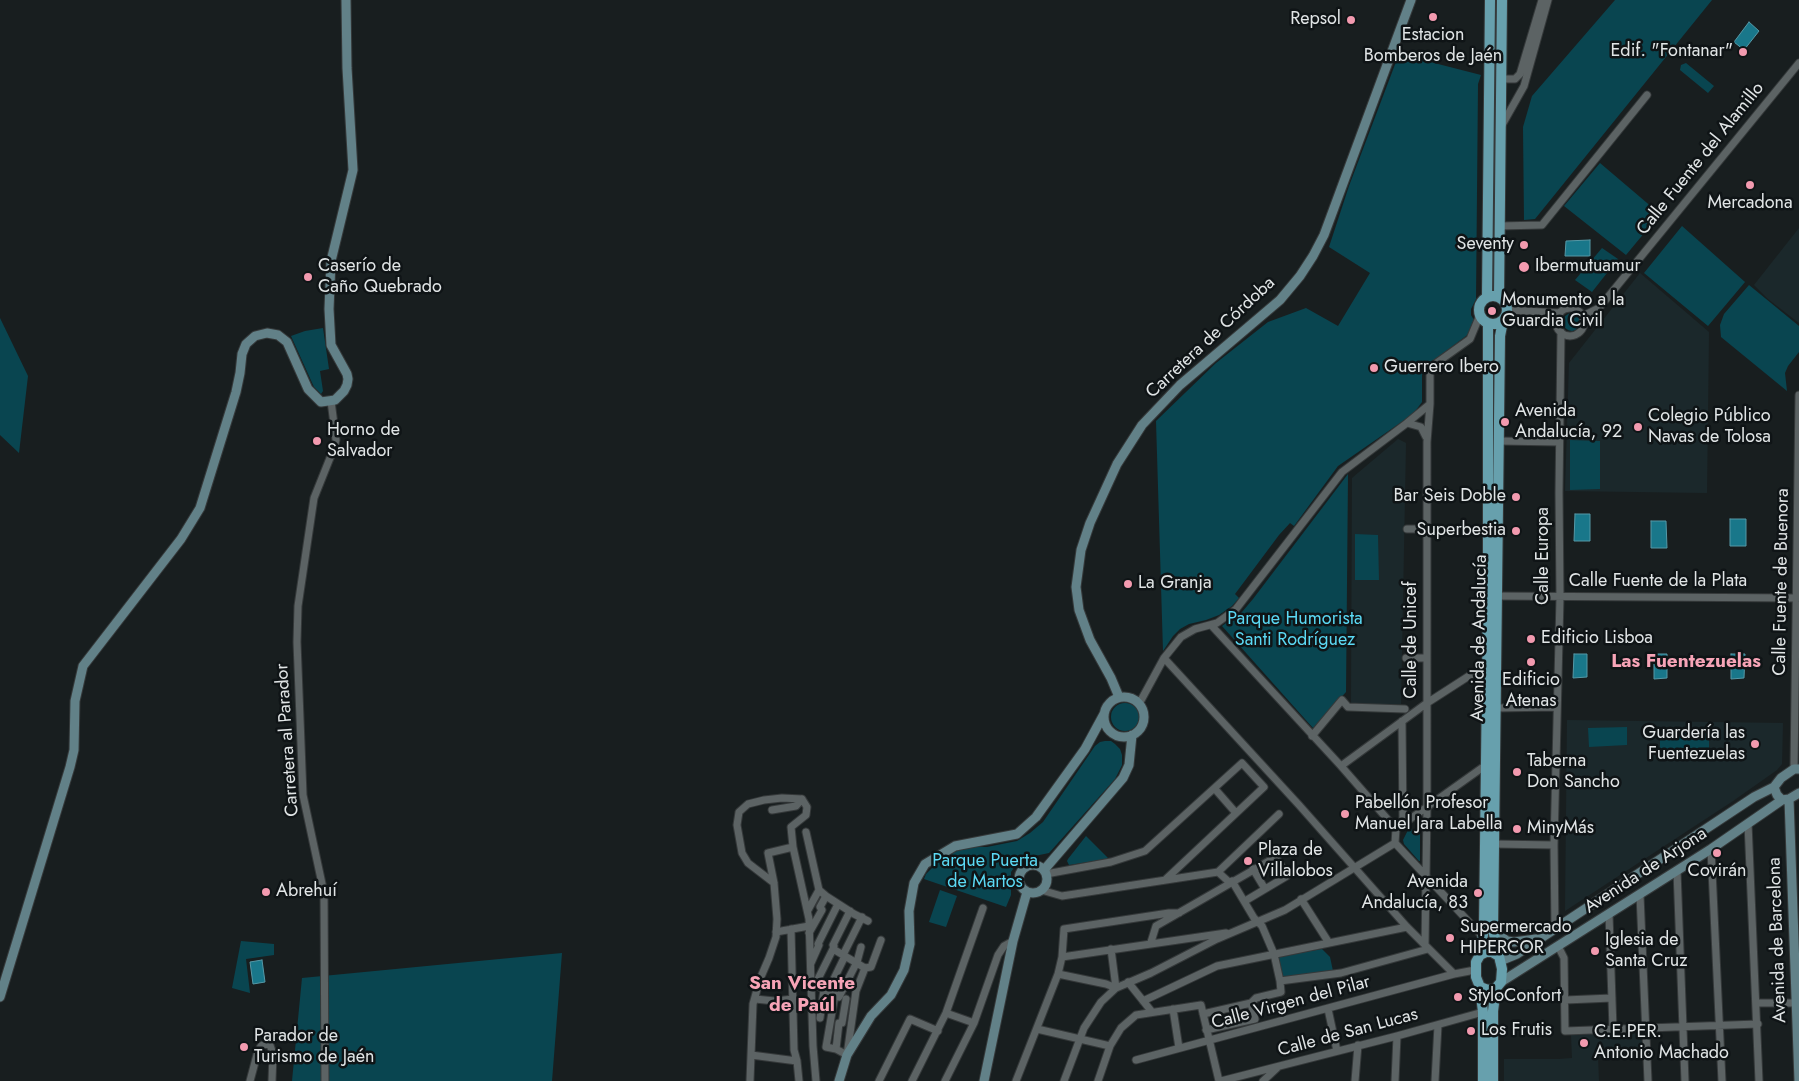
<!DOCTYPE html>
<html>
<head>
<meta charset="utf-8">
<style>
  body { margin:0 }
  canvas { display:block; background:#181e1f }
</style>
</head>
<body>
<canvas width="1799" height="1081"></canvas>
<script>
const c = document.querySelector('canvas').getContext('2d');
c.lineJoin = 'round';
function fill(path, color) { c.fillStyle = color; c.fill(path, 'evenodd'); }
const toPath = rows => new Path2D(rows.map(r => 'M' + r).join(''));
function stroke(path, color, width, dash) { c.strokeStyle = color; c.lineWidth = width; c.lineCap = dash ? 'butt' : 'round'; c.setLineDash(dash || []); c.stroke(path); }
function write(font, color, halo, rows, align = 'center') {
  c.font = font + ' Jost,sans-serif'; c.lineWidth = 5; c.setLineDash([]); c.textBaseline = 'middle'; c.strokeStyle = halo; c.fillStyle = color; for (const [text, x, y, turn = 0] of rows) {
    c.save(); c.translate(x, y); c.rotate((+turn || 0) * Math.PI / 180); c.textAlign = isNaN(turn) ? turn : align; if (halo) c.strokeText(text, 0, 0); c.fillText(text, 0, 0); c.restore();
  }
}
fill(toPath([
  [1799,228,1799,323,1768,299,1754,285],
  [1640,273,1709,332,1707,493,1565,491,1569,363],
  [1398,439,1406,443,1401,704,1351,704,1352,478],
  [1567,720,1783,723,1782,764,1777,770,1733,801,1565,911],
  [1641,1031,1643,1054,1598,1057,1599,1081,1504,1081,1504,1059,1559,1059,1572,1058,1571,1035]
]), '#1b282b');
fill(toPath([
  [1615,0,1712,0,1535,219,1524,220,1523,127,1532,96],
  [1399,54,1481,75,1478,84,1476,299,1471,309,1471,315,1475,322,1470,333,1426,366,1422,375,1422,402,1413,414,1338,466,1294,526,1290,523,1279,535,1235,594,1239,598,1232,606,1219,615,1206,620,1189,624,1180,629,1173,636,1163,651,1156,421,1216,363,1268,322,1306,308,1338,326,1370,273,1329,247,1349,186],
  [1686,63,1714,86,1708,93,1680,70,1681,65],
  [1600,163,1660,214,1626,255,1564,206],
  [1682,226,1745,282,1708,326,1644,273],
  [1602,248,1618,259,1592,292,1575,280],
  [1749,285,1799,326,1799,352,1788,366,1785,373,1787,391,1721,337,1720,325,1724,314],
  '1563 322a9 9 0 1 1 18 0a9 9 0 1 1-18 0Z',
  [0,318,28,376,19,453,0,435],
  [323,328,329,369,320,371,323,391,321,394,314,387,291,336,305,331],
  [1570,440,1600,441,1600,489,1570,490],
  [1348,474,1346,692,1313,728,1222,626,1242,612,1253,599],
  [1355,534,1378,535,1379,580,1355,580],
  '1111 717a14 14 0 1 1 28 0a14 14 0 1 1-28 0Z',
  [1627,727,1627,745,1589,747,1588,728],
  [1660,729,1709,729,1709,753,1697,750,1687,753,1660,753],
  [1105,741,1111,741,1115,744,1120,749,1122,755,1122,765,1115,779,1049,853,1020,859,1011,872,1011,895,1006,907,924,879,926,874,940,860,954,852,971,847,987,847,1017,841,1030,833,1043,822,1095,746,1100,742],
  [1420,820,1420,861,1419,861,1404,844,1403,840,1410,826,1413,831,1419,826,1418,821],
  [1086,836,1108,858,1107,859,1069,865,1067,861,1068,859],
  [940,890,957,896,946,927,929,922],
  [241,941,274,944,274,955,246,959,250,993,232,988],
  [1322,949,1330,957,1333,971,1282,979,1278,960,1280,956],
  [562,953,552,1081,292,1081,302,978]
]), '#094550');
const water = toPath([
  [1749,22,1759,31,1744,50,1734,42,1749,22],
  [1590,240,1590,256,1565,256,1566,241,1590,240],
  [1575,514,1590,514,1590,541,1574,541,1575,514],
  [1730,519,1746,519,1746,546,1730,546,1730,519],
  [1651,521,1666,521,1667,548,1651,548,1651,521],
  [1574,654,1587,654,1587,677,1573,678,1574,654],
  [1654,654,1667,654,1667,678,1654,679,1654,654],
  [1731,654,1745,654,1744,678,1731,679,1731,654],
  [262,960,265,982,253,984,250,962,262,960]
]);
fill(water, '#19778a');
stroke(water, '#5598a6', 1);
const street = toPath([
  [1501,79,1515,79,1520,74,1542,0],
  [1502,125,1524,86,1548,0],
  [1499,226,1542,225,1647,95],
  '1556 322a14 14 0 1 1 28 0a14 14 0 1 1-28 0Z',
  [1508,310,1560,313],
  [1583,316,1599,308,1799,63],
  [1407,423,1421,427,1426,437],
  [1499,441,1559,442],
  [1407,529,1427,529],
  [1494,596,1797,598],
  [1211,625,1341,766,1396,829,1395,843],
  [1164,658,1299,805,1407,927,1454,974],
  [1406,658,1426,658],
  [1139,704,1164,658,1181,637,1195,629,1217,623,1236,609,1342,472,1407,423,1430,404,1430,371,1435,364,1470,339,1480,315],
  [1496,708,1556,707],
  [1402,721,1403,825],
  [1312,736,1342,700,1348,707,1405,709],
  [1341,766,1427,703,1486,665],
  [1794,769,1799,395],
  [1215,789,1236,813],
  [772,810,796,806,802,799],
  [1748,823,1759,1081],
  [1396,829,1486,765],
  [806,832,819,890,808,910],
  [1395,843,1483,937],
  [1494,844,1554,845],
  [1711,849,1722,1081],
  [1253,869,1265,889],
  [1677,871,1685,1081],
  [1218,872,1279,814],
  [1046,874,1111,862,1145,851,1242,763,1264,787,1166,879],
  [1232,881,1254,918,1262,926,1274,954,1280,981,1281,992,1256,998,1251,1003],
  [774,883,748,863,742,853,737,825,739,812,748,804,764,800,782,798,802,799,807,807,806,815,791,827,793,847,809,919,813,1046,816,1081],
  [819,890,826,896,854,914,868,921],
  [1041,890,1062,896,1218,872,1229,882],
  [1640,895,1648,1081],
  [1301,899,1329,943],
  [850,911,833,945,834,946,833,949,865,968,871,967,881,940],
  [1609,914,1613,1029],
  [791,929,794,1050,797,1061,799,1081],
  [1555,929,1554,845,1560,597,1559,493,1561,332],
  [776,932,809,926],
  [809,933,822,910,820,907,826,896],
  [1151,942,1156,926,1276,857,1287,876,1245,901],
  [1425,945,1427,808,1427,442,1430,404],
  [1558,946,1564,958,1565,1031,1758,1024],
  [1111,949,1116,988],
  [843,955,862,917],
  [1062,957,1226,933],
  [811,963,819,945,818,944,838,904],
  [1058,974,1106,984,1116,988],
  [1280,981,1341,973,1428,949],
  [1128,982,1152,1012],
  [811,983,838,996],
  [815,985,833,949],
  [828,991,845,956],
  [835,995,826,1047,836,1049],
  [839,997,857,962,861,947],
  [755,999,775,1001,793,999],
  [846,999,842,1023,839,1023,836,1049,847,1055,856,991,865,968],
  [1565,1000,1612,998],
  [1143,1001,1217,966,1407,927],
  [1757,1003,1797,1003],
  [1173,1009,1179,1048],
  [1328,1009,1337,1051],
  [946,1013,974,1023],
  [1203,1014,1251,1003,1255,1019,1206,1030],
  [820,1018,824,990],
  [1037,1029,1110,1046],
  [751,1055,797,1061],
  [1136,1060,1454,974,1475,970],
  [250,1081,258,1051,261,1046,265,1044,270,1045,273,1054,272,1081],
  [325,1081,324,893,303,795,297,642,298,606,314,498,334,448,336,440,331,401],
  [750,1081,753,1004,760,979,769,958,776,937,777,919,774,883,768,853,793,847],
  [879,1081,910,1019,938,1031],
  [912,1081,946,1013,983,908],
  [945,1081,974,1023,998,955,1004,946,1013,941],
  [1016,1081,1058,974,1062,957,1064,929,1169,913,1179,913],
  [1064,1081,1084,1028,1101,1002,1116,988,1151,973,1217,939,1285,910,1395,843],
  [1098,1081,1110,1046,1121,1028,1136,1015,1201,1005,1219,1081],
  [1221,1081,1397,1036,1483,1012],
  [1263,1081,1277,1068],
  [1355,1081,1358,1045],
  [1395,1081,1397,1036],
  [1435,1081,1438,1025]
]);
const secondary = toPath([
  '1104 717a20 20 0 1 1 40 0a20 20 0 1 1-40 0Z',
  [1119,697,1111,678,1090,640,1079,610,1076,587,1081,550,1090,523,1117,464,1142,425,1180,385,1280,300,1300,276,1313,256,1324,235,1411,0],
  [1799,769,1794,769,1781,778,1774,787,1777,795,1782,800,1789,799,1799,793],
  [1789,799,1799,1081],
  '1019 879a14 14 0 1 1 28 0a14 14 0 1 1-28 0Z',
  [1044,870,1123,778,1129,765,1132,735],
  [1493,930,1507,941,1514,942,1536,939],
  [1500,961,1517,954,1754,797,1774,787],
  [1501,982,1711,849,1782,800],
  [0,997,70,767,74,750,75,701,83,666,181,539,200,508,236,392,240,373,242,354,246,344,255,336,267,333,278,335,287,342,308,389,321,402,335,400,344,391,347,385,348,379,347,374,331,345,329,309,331,261,353,170,347,68,346,0],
  [839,1081,847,1055,871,1016,891,995,904,970,910,944,909,911,914,883,925,864,955,846,1017,834,1036,817,1085,749,1104,714],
  [984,1081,1013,941,1027,892]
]);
const primary = toPath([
  '1479 310a14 14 0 1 1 28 0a14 14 0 1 1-28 0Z',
  [1487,297,1490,0],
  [1499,297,1502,0],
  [1480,955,1484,928,1488,596,1488,324],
  [1480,987,1488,990,1496,988,1501,982,1502,969,1493,930,1500,336,1503,321],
  [1483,1081,1483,1012,1480,987,1476,977,1476,962,1480,955,1486,952,1492,952,1497,955],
  [1493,1081,1493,1011,1496,988]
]);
stroke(street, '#35393a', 9);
stroke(secondary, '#35393a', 11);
stroke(primary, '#35393a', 12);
stroke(street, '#5c6364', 7);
stroke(secondary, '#628188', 9);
stroke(primary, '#67a0ad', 10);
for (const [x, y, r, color] of [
  [1433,17,5,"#f29aaf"],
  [1351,20,5,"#f29aaf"],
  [1743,52,5,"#f29aaf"],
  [1750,185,5,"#f29aaf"],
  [1524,245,5,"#f29aaf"],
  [1524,267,6,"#f29aaf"],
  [308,277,5,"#f29aaf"],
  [1492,311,5,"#f29aaf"],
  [1374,368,5,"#f29aaf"],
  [1505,422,5,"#f29aaf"],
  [1638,427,5,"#f29aaf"],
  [317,441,5,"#f29aaf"],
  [1516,497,5,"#f29aaf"],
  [1516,531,5,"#f29aaf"],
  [1128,584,5,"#f29aaf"],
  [1531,639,5,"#f29aaf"],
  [1531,662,5,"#f29aaf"],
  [1755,744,5,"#f29aaf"],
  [1517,772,5,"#f29aaf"],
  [1345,814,5,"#f29aaf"],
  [1517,829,5,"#f29aaf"],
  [1717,853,5,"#f29aaf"],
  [1248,861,5,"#f29aaf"],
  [266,892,5,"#f29aaf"],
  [1478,893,5,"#f29aaf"],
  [1450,938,5,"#f29aaf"],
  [1595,951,5,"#f29aaf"],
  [1458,997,5,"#f29aaf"],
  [1471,1031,5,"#f29aaf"],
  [1584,1043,5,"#f29aaf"],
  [244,1047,5,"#f29aaf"]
]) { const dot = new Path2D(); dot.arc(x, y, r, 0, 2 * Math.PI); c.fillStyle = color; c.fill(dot); stroke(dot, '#0f1416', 2); }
write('18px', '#e1e5e6', '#0f1416', [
  ["Repsol",1341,20,"right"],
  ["Estacion",1433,36,"center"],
  ["Bomberos de Jaén",1433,57,"center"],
  ["Edif. \"Fontanar\"",1733,52,"right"],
  ["Mercadona",1750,204,"center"],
  ["Seventy",1514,245,"right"],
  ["Caserío de",318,267],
  ["Caño Quebrado",318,288],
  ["Ibermutuamur",1535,267],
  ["Monumento a la",1502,301],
  ["Guardia Civil",1502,322],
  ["Guerrero Ibero",1384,368],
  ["Avenida",1515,412],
  ["Andalucía, 92",1515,433],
  ["Colegio Público",1648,417],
  ["Navas de Tolosa",1648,438],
  ["Horno de",327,431],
  ["Salvador",327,452],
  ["Bar Seis Doble",1506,497,"right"],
  ["Superbestia",1506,531,"right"],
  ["La Granja",1138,584],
  ["Edificio Lisboa",1541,639],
  ["Edificio",1531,681,"center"],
  ["Atenas",1531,702,"center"],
  ["Guardería las",1745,734,"right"],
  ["Fuentezuelas",1745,755,"right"],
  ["Taberna",1527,762],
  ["Don Sancho",1527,783],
  ["Pabellón Profesor",1355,804],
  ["Manuel Jara Labella",1355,825],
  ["MinyMás",1527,829],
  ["Plaza de",1258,851],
  ["Villalobos",1258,872],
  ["Covirán",1717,872,"center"],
  ["Avenida",1468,883,"right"],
  ["Andalucía, 83",1468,904,"right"],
  ["Abrehuí",276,892],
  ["Supermercado",1460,928],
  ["HIPERCOR",1460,949],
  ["Iglesia de",1605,941],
  ["Santa Cruz",1605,962],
  ["StyloConfort",1468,997],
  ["Los Frutis",1481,1031],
  ["C.E.PER.",1594,1033],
  ["Antonio Machado",1594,1054],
  ["Parador de",254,1037],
  ["Turismo de Jaén",254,1058]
], 'left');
write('18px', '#e1e5e6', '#0f1416', [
  ["Calle Fuente del Alamillo",1701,159,-51],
  ["Carretera de Córdoba",1211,338,-43],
  ["Calle Europa",1544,556,-90],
  ["Calle Fuente de la Plata",1658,582],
  ["Calle Fuente de Buenora",1782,582,-89],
  ["Avenida de Andalucía",1480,638,-89],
  ["Calle de Unicef",1412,640,-90],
  ["Carretera al Parador",288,740,-94],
  ["Avenida de Arjona",1646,871,-33],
  ["Avenida de Barcelona",1778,940,-92],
  ["Calle Virgen del Pilar",1291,1003,-15],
  ["Calle de San Lucas",1348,1033,-15]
]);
write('18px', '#5bd9f4', '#0f1416', [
  ["Parque Humorista",1295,620],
  ["Santi Rodríguez",1295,641],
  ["Parque Puerta",985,862],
  ["de Martos",985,883]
]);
write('bold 19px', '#f7a4b7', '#0f1416', [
  ["Las Fuentezuelas",1686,662],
  ["San Vicente",802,984],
  ["de Paúl",802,1006]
]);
</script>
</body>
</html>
